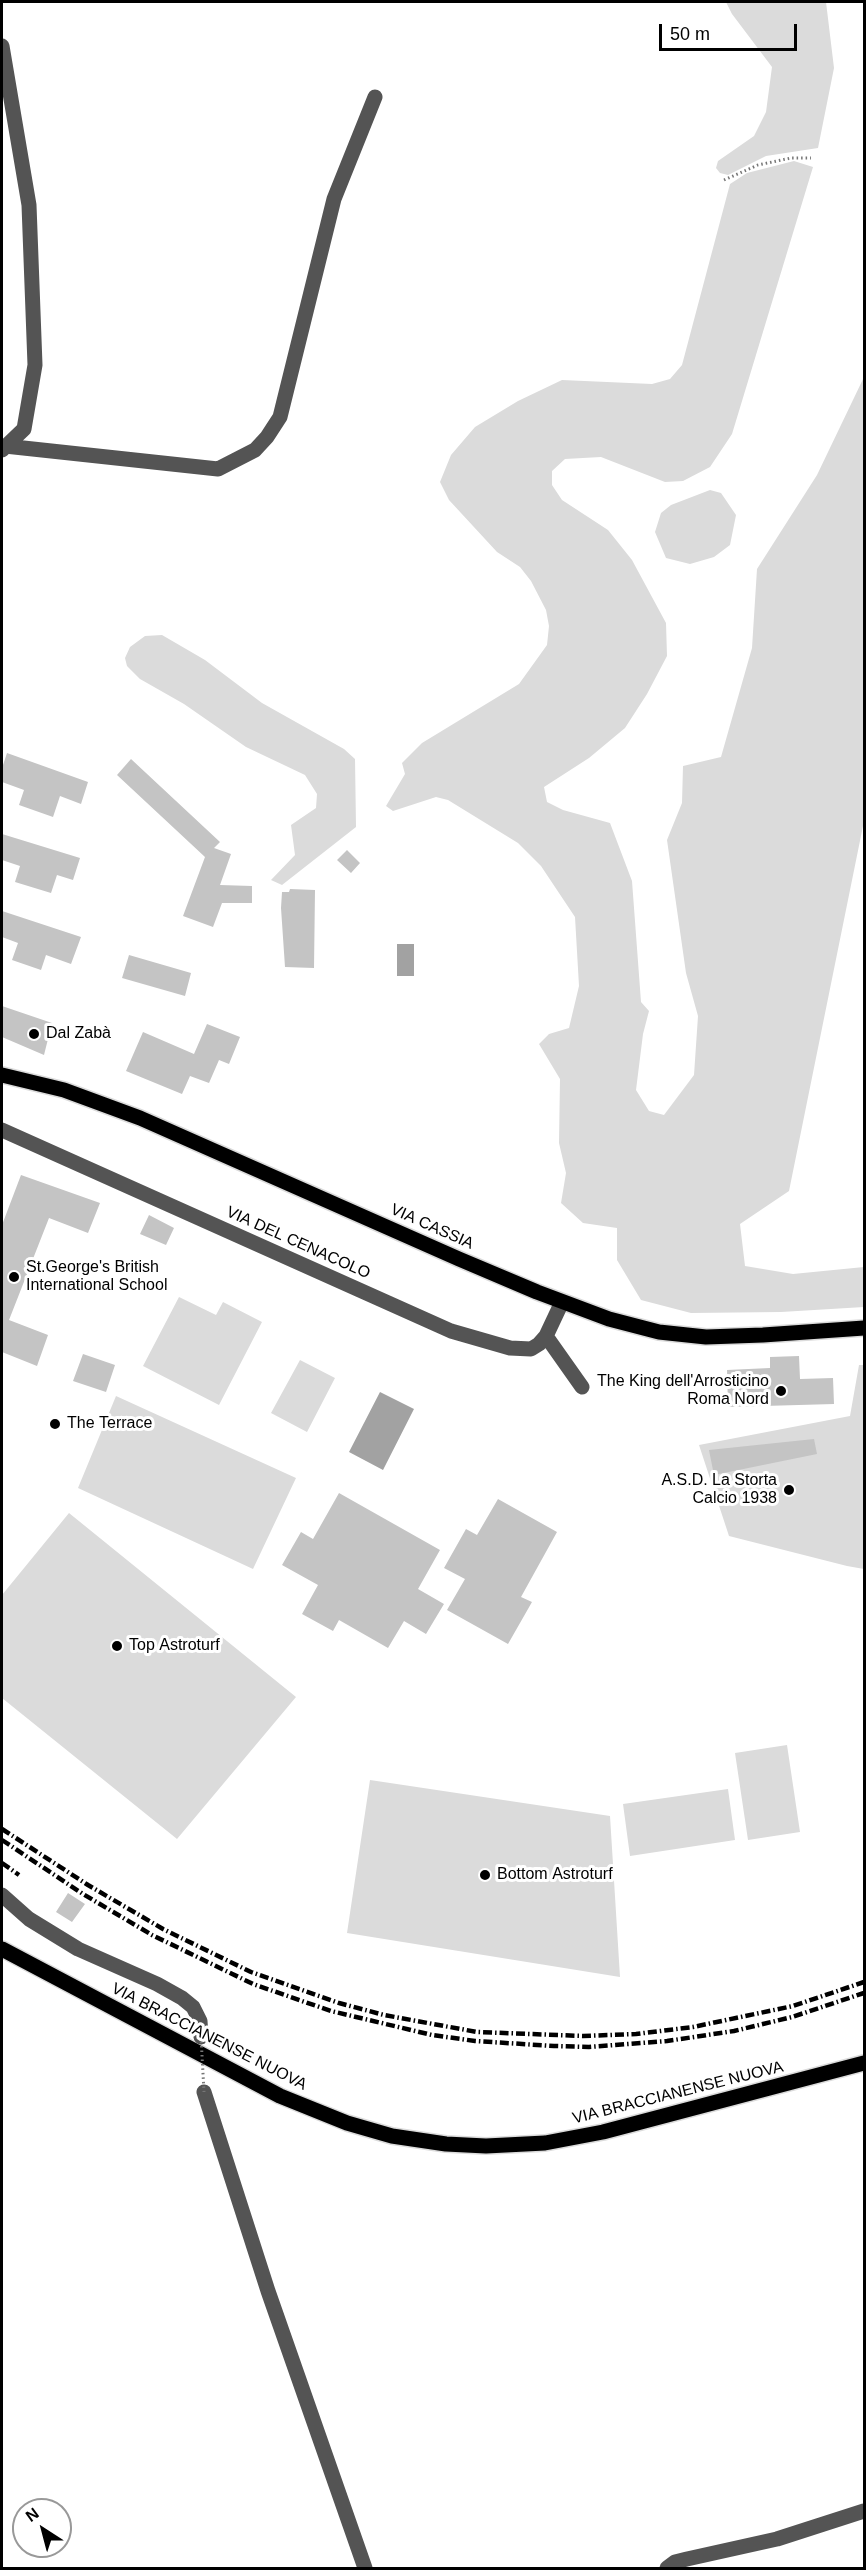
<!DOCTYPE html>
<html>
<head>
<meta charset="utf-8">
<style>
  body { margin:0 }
  #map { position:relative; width:866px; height:2570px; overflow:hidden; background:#fff; font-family:Helvetica,sans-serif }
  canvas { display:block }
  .frame { position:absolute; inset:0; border:3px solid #000; pointer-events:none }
  .north { position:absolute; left:12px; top:2498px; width:60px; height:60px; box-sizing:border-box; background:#fff; border:2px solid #999; border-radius:50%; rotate:324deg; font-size:16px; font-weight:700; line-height:24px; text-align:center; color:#000 }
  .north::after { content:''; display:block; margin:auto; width:21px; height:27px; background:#000; clip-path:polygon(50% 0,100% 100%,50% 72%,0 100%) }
  .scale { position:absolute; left:659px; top:24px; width:138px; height:27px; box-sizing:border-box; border:3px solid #000; border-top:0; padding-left:8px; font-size:18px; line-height:21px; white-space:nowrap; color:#000; -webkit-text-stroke:4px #fff; paint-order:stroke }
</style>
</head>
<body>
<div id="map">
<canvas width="866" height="2570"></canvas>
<div class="frame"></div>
<div class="north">N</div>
<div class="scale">50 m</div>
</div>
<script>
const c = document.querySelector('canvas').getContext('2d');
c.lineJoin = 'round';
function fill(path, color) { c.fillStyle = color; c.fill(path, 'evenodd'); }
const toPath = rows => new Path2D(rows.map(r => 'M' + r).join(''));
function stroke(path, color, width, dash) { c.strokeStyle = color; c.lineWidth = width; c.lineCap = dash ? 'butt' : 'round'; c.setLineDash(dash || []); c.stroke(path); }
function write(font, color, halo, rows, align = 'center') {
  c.font = font + ' Helvetica,sans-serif'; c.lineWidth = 6; c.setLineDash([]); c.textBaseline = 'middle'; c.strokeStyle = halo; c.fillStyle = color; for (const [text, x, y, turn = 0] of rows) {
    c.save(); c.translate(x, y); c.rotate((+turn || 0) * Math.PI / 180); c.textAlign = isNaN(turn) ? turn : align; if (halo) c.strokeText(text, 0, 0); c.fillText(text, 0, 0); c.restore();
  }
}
fill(toPath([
  [726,2,826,2,834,68,818,148,766,156,728,175,720,173,716,168,718,161,754,136,766,112,772,67,732,14],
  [794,161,813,167,732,434,710,467,683,481,665,482,601,457,565,459,552,471,552,485,562,500,608,530,632,560,666,623,667,656,647,694,625,728,589,758,544,787,547,802,563,810,610,823,632,881,641,1002,649,1011,643,1034,636,1090,649,1111,664,1115,694,1075,698,1016,686,973,667,840,682,803,683,766,721,757,752,648,757,569,817,475,864,377,864,821,789,1191,740,1224,745,1266,793,1274,864,1267,864,1307,781,1312,691,1313,641,1300,617,1260,617,1228,583,1223,561,1203,566,1173,559,1143,560,1079,539,1044,549,1034,569,1028,579,986,575,917,541,866,518,843,448,800,436,797,393,811,386,806,405,774,402,763,422,743,519,684,547,645,549,626,546,610,531,581,520,567,497,552,449,500,440,482,451,455,475,427,518,401,562,380,652,384,670,379,682,365,730,184,747,173],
  [710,490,721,493,736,515,730,545,714,557,690,564,666,558,655,532,661,513,671,505],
  [162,635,205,660,262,703,344,749,355,759,356,827,282,885,271,880,295,855,291,825,316,808,317,794,305,775,246,747,184,704,140,679,127,666,125,658,130,647,145,636],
  [179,1297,216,1315,223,1302,262,1322,219,1405,143,1366],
  [300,1360,335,1378,307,1432,271,1413],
  [859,1365,864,1365,864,1569,847,1566,729,1536,699,1445,850,1416],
  [116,1396,296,1478,253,1569,78,1488],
  [69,1513,296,1697,177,1839,2,1698,2,1595],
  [787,1745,800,1832,748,1840,735,1753],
  [370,1780,610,1816,620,1977,347,1933],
  [728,1789,735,1840,630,1856,623,1804]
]), '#dbdbdb');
fill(toPath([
  [397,944,414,944,414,976,397,976],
  [380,1392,414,1409,383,1470,349,1452]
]), '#a2a2a2');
fill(toPath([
  [7,753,88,782,81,804,60,796,53,817,19,805,24,790,2,782,2,768],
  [131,759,220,842,214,848,231,854,220,885,252,886,252,903,222,903,213,927,183,916,205,857,117,775],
  [2,834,80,858,73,880,57,875,51,893,15,882,20,866,2,860],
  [347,850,360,863,351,873,337,860],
  [290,889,315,890,314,968,285,967,281,908,282,892,289,892],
  [2,911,81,937,71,964,46,955,41,970,12,960,18,943,2,937],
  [129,955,191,973,185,996,122,978],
  [2,1006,52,1023,44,1055,2,1037],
  [207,1024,240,1037,229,1064,219,1060,209,1083,190,1076,182,1094,126,1071,143,1032,194,1054],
  [21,1175,100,1203,88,1233,49,1218,9,1320,48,1335,37,1366,2,1352,2,1225],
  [149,1215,174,1228,166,1245,140,1234],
  [83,1354,115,1365,106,1392,73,1381],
  [799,1356,800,1379,833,1378,834,1404,728,1407,727,1370,770,1368,770,1357],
  [814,1439,817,1454,714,1475,709,1450],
  [339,1493,440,1550,418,1589,444,1604,426,1634,404,1621,388,1648,339,1620,333,1631,302,1614,318,1585,282,1565,301,1532,313,1539],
  [498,1499,557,1532,521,1597,532,1602,508,1644,447,1610,465,1579,444,1568,466,1529,477,1535],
  [68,1893,85,1904,72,1922,56,1912]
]), '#c4c4c4');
const major = toPath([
  [2,1075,64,1090,140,1118,459,1259,537,1292,609,1319,659,1332,706,1337,763,1335,864,1328],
  [2,1949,280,2096,347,2123,392,2136,446,2144,486,2146,545,2143,603,2132,864,2063]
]);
stroke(major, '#dbdbdb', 18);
stroke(toPath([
  [724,180,758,165,791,158,811,158]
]), '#767676', 3, [1.5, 3]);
stroke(toPath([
  [2,46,29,205,35,365,24,429,2,450],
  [5,446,218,469,255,450,267,437,280,417,334,199,375,97],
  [2,1130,451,1331,510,1348,531,1349,539,1344,546,1336,562,1302],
  [546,1336,582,1387],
  [2,1895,29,1919,78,1949,157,1984,182,1998,193,2007,200,2021,201,2037],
  [204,2092,268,2291,365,2568],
  [667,2568,675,2562,687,2559,777,2539,864,2511]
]), '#545454', 15);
stroke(major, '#000', 15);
stroke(toPath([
  [2,1829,88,1885,163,1929,251,1972,339,2003,384,2015,477,2032,583,2036,636,2034,693,2027,793,2006,864,1982],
  [2,1840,83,1894,152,1935,253,1984,331,2011,432,2035,475,2041,554,2046,589,2047,667,2041,734,2031,792,2017,864,1993],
  [2,1863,19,1875]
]), '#000', 4.5, [9, 3, 1.5, 3]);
stroke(toPath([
  [201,2037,204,2092]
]), '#767676', 3, [1.5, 3]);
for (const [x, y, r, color] of [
  [34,1034,6,"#000"],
  [14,1277,6,"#000"],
  [781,1391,6,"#000"],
  [55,1424,6,"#000"],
  [789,1490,6,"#000"],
  [117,1646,6,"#000"],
  [485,1875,6,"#000"]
]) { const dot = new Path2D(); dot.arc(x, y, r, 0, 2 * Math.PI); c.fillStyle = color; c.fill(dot); stroke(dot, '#fff', 2); }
write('16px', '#000', '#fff', [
  ["Dal Zabà",46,1034],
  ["St.George's British",26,1268],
  ["International School",26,1286],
  ["The King dell'Arrosticino",769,1382,"right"],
  ["Roma Nord",769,1400,"right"],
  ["The Terrace",67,1424],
  ["A.S.D. La Storta",777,1481,"right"],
  ["Calcio 1938",777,1499,"right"],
  ["Top Astroturf",129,1646],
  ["Bottom Astroturf",497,1875]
], 'left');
write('16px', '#000', '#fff', [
  ["VIA CASSIA",432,1227,24],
  ["VIA DEL CENACOLO",298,1243,24],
  ["VIA BRACCIANENSE NUOVA",209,2037,27],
  ["VIA BRACCIANENSE NUOVA",678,2093,-14]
]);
</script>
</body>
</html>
